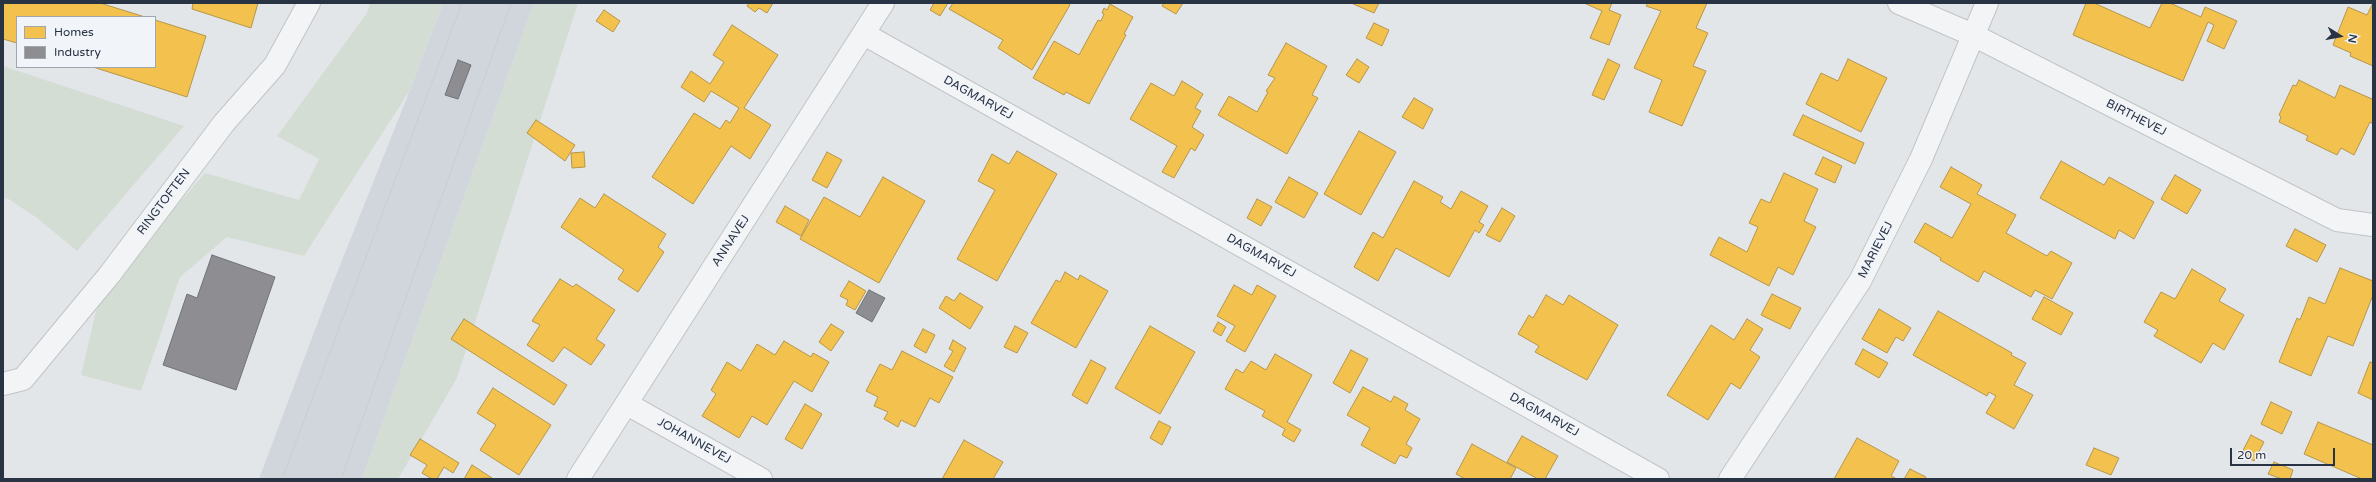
<!DOCTYPE html>
<html>
<head>
<meta charset="utf-8">
<style>
  body { margin:0 }
  #map { position:relative; width:2376px; height:482px; overflow:hidden; background:#e3e6e9; font-family:"Varela Round",sans-serif }
  canvas { display:block }
  .frame { position:absolute; inset:0; border:4px solid #283344; pointer-events:none }
  .legend { position:absolute; left:16px; top:16px; width:140px; height:52px; box-sizing:border-box; background:#f1f4f8; border:1px solid #a1a7b0; margin:0; padding:5px 7px; list-style:none; font-size:12px; color:#283344 }
  .legend li { display:flex; align-items:center; gap:8px; height:20px }
  .legend b { width:20px; border:1px solid #a1a7b0 }
  .north { position:absolute; left:2320px; top:16px; width:40px; height:40px; -webkit-text-stroke:3px #f1f4f8; paint-order:stroke; rotate:101deg; font-size:11px; font-weight:700; line-height:16px; text-align:center; color:#283344 }
  .north::after { content:''; display:block; margin:auto; width:14px; height:18px; background:#283344; clip-path:polygon(50% 0,100% 100%,50% 72%,0 100%) }
  .scale { position:absolute; left:2230px; top:448px; width:105px; height:18px; box-sizing:border-box; border:2px solid #283344; border-top:0; padding-left:5px; font-size:12px; line-height:14px; white-space:nowrap; color:#283344; -webkit-text-stroke:3px #f1f4f8; paint-order:stroke }
</style>
</head>
<body>
<div id="map">
<canvas width="2376" height="482"></canvas>
<div class="frame"></div>
<ul class="legend">
<li><b style="height:11px;background:#f2c14e"></b>Homes</li>
<li><b style="height:11px;background:#8d8d92"></b>Industry</li>
</ul>
<div class="north">N</div>
<div class="scale">20 m</div>
</div>
<script>
const c = document.querySelector('canvas').getContext('2d');
c.lineJoin = 'round';
function fill(path, color) { c.fillStyle = color; c.fill(path, 'evenodd'); }
const toPath = rows => new Path2D(rows.map(r => 'M' + r).join(''));
function stroke(path, color, width, dash) { c.strokeStyle = color; c.lineWidth = width; c.lineCap = dash ? 'butt' : 'round'; c.setLineDash(dash || []); c.stroke(path); }
function write(font, color, halo, rows, align = 'center') {
  c.font = font + ' "Varela Round",sans-serif'; c.lineWidth = 4; c.setLineDash([]); c.textBaseline = 'middle'; c.strokeStyle = halo; c.fillStyle = color; for (const [text, x, y, turn = 0] of rows) {
    c.save(); c.translate(x, y); c.rotate((+turn || 0) * Math.PI / 180); c.textAlign = isNaN(turn) ? turn : align; if (halo) c.strokeText(text, 0, 0); c.fillText(text, 0, 0); c.restore();
  }
}
fill(toPath([
  [443,3,534,3,362,479,259,479,327,298,410,90]
]), '#d1d5dc');
fill(toPath([
  [370,3,443,3,410,90,304,256,227,237,180,277,141,391,81,375,100,294,205,173,299,200,319,159,277,136,367,13],
  [534,3,578,3,457,378,398,479,362,479],
  [3,66,184,126,77,251,37,218,7,198,3,200]
]), '#d4ddd4');
const homes = toPath([
  [3,3,100,3,145,17,17,17,17,43,3,39,3,3],
  [193,3,258,3,251,28,192,9,193,3],
  [749,3,773,3,767,13,759,8,755,12,747,6,749,3],
  [934,3,948,3,940,16,930,10,934,3],
  [953,3,1067,3,1070,5,1032,70,998,48,1003,40,949,9,953,3],
  [1164,3,1183,3,1176,14,1162,6,1164,3],
  [1351,3,1379,3,1374,13,1351,3],
  [1584,3,1612,3,1609,10,1621,15,1609,45,1590,38,1602,11,1584,3],
  [1648,3,1707,3,1696,28,1708,33,1693,66,1706,71,1682,126,1649,112,1662,80,1634,68,1661,11,1646,6,1648,3],
  [2086,3,2094,3,2150,28,2162,3,2170,3,2201,17,2205,7,2237,21,2224,49,2207,41,2214,25,2208,22,2183,81,2073,35,2086,3],
  [2373,3,2373,66,2350,56,2351,53,2333,45,2348,7,2367,15,2373,3],
  [1110,4,1133,17,1124,34,1126,35,1089,104,1066,92,1064,95,1033,78,1054,41,1079,55,1098,20,1101,21,1104,14,1102,13,1104,8,1107,10,1110,4],
  [604,10,620,21,613,32,596,21,604,10],
  [155,20,206,36,187,97,93,67,155,67,155,20],
  [1374,23,1389,30,1382,46,1366,38,1374,23],
  [732,25,778,55,744,108,771,125,750,159,731,146,693,204,652,177,694,113,720,129,726,120,730,123,739,108,711,91,704,102,681,87,691,71,710,84,724,62,713,55,732,25],
  [1286,43,1327,66,1312,95,1318,98,1287,154,1218,115,1229,96,1257,112,1268,92,1266,91,1275,78,1268,75,1286,43],
  [1357,59,1369,67,1359,83,1346,75,1357,59],
  [1608,59,1620,65,1604,100,1592,95,1608,59],
  [1848,59,1887,78,1861,132,1806,104,1821,73,1838,81,1848,59],
  [2299,80,2335,98,2340,85,2372,99,2373,97,2373,124,2370,122,2354,155,2341,148,2337,155,2306,140,2308,136,2279,122,2281,117,2279,115,2293,85,2296,86,2299,80],
  [1182,81,1203,94,1195,108,1201,111,1192,127,1204,135,1195,151,1191,148,1174,178,1162,172,1177,146,1130,119,1151,83,1174,96,1182,81],
  [1414,98,1433,109,1423,129,1402,117,1414,98],
  [1803,115,1864,143,1855,164,1793,135,1803,115],
  [536,120,575,145,565,161,527,133,536,120],
  [1359,131,1396,152,1361,215,1324,194,1359,131],
  [1017,151,1057,174,997,281,957,259,995,190,978,181,992,154,1009,164,1017,151],
  [584,152,585,167,572,168,571,153,584,152],
  [827,152,842,160,827,188,812,180,827,152],
  [1823,157,1842,166,1835,183,1815,174,1823,157],
  [2061,161,2104,185,2109,177,2154,202,2134,239,2119,230,2115,239,2040,198,2061,161],
  [1951,167,1982,185,1977,194,2016,215,2006,233,2047,256,2051,251,2072,263,2052,299,2035,290,2031,297,1984,271,1978,282,1940,260,1941,258,1914,242,1925,223,1952,238,1971,204,1940,187,1951,167],
  [1784,173,1818,189,1804,221,1816,227,1793,275,1778,267,1769,286,1710,255,1719,237,1747,252,1758,227,1749,223,1761,199,1770,203,1784,173],
  [2175,175,2201,190,2187,214,2161,199,2175,175],
  [883,177,925,201,879,283,800,239,824,197,860,217,883,177],
  [1289,177,1318,193,1304,218,1275,202,1289,177],
  [1414,181,1443,197,1440,202,1451,209,1461,191,1488,206,1479,222,1484,225,1479,233,1475,230,1449,277,1396,248,1378,281,1354,267,1373,232,1383,238,1414,181],
  [604,194,666,234,658,247,664,252,638,292,618,279,624,270,561,227,580,198,595,208,604,194],
  [1257,199,1272,207,1261,226,1247,218,1257,199],
  [785,206,809,220,801,236,776,222,785,206],
  [1502,208,1515,216,1500,242,1486,235,1502,208],
  [2295,229,2326,245,2317,262,2286,246,2295,229],
  [2340,268,2373,281,2373,295,2353,346,2328,336,2311,376,2279,362,2297,318,2300,320,2309,297,2325,304,2340,268],
  [2192,269,2226,289,2219,301,2244,315,2224,350,2213,343,2201,363,2154,336,2158,330,2144,322,2161,292,2175,299,2192,269],
  [1065,272,1078,280,1080,275,1108,291,1076,348,1031,323,1056,280,1060,282,1065,272],
  [560,279,573,287,576,284,615,310,596,339,605,345,591,365,564,347,553,362,527,345,540,325,532,321,560,279],
  [849,281,866,291,855,310,846,305,848,300,840,296,849,281],
  [1234,285,1252,295,1257,285,1276,296,1245,352,1226,341,1235,326,1217,316,1234,285],
  [960,293,983,307,970,329,939,308,946,296,954,301,960,293],
  [1772,294,1801,308,1790,329,1761,315,1772,294],
  [1546,295,1563,305,1569,295,1618,325,1587,380,1535,352,1539,346,1518,334,1529,315,1533,318,1546,295],
  [2044,297,2073,313,2061,335,2032,319,2044,297],
  [1879,309,1911,328,1903,341,1896,337,1887,353,1862,339,1879,309],
  [1938,311,2012,353,2011,355,2026,363,2014,385,2033,395,2014,429,1986,413,1996,396,1989,392,1987,396,1913,355,1938,311],
  [464,319,567,385,554,405,451,339,464,319],
  [1747,319,1763,329,1750,350,1760,357,1740,389,1731,383,1708,420,1667,395,1711,325,1734,340,1747,319],
  [1218,322,1226,327,1221,336,1213,331,1218,322],
  [831,324,844,332,831,351,819,342,831,324],
  [1015,326,1028,333,1017,353,1004,347,1015,326],
  [1150,326,1195,352,1160,414,1115,388,1150,326],
  [923,329,935,335,926,353,914,346,923,329],
  [953,340,966,348,954,372,944,366,953,351,949,349,953,340],
  [784,341,811,357,813,353,829,362,812,392,794,381,767,425,752,416,739,438,702,416,716,394,711,390,727,362,741,371,757,344,775,355,784,341],
  [1863,349,1888,363,1879,378,1855,364,1863,349],
  [1351,350,1368,359,1350,393,1333,383,1351,350],
  [902,351,953,377,939,403,930,398,915,427,901,420,898,427,884,419,888,412,874,406,878,397,866,391,880,364,892,370,902,351],
  [1275,354,1312,375,1287,422,1301,430,1294,442,1282,435,1285,429,1262,416,1265,411,1225,389,1236,369,1243,373,1251,361,1266,370,1275,354],
  [1091,360,1106,368,1087,404,1072,395,1091,360],
  [2370,362,2373,363,2373,400,2358,393,2370,362],
  [1363,387,1391,402,1394,396,1408,404,1405,410,1420,419,1406,444,1412,448,1407,458,1400,455,1395,464,1361,445,1370,428,1347,415,1363,387],
  [493,388,551,425,519,475,480,450,496,425,477,413,493,388],
  [2271,402,2292,412,2282,434,2261,424,2271,402],
  [805,404,822,414,802,449,785,439,805,404],
  [1159,421,1171,427,1162,445,1150,438,1159,421],
  [2318,422,2373,445,2373,479,2362,479,2304,454,2318,422],
  [2251,435,2264,442,2254,461,2241,454,2251,435],
  [1522,436,1558,456,1545,479,1538,479,1507,462,1522,436],
  [1857,438,1899,461,1891,476,1897,479,1834,479,1857,438],
  [420,439,459,463,453,473,444,467,437,479,432,479,422,473,427,465,410,455,420,439],
  [964,440,1003,462,993,479,942,479,964,440],
  [1472,444,1516,468,1510,479,1465,479,1456,474,1472,444],
  [2094,448,2119,458,2111,475,2086,465,2094,448],
  [2274,462,2293,470,2290,479,2282,479,2268,474,2274,462],
  [472,465,492,478,464,479,472,465],
  [1910,469,1926,477,1925,479,1904,479,1910,469]
]);
fill(homes, '#f2c14e');
stroke(homes, '#b5964b', 1);
const industry = toPath([
  [458,60,471,65,458,99,445,95,458,60],
  [212,255,275,277,236,390,163,365,187,294,197,298,212,255],
  [869,290,885,298,872,322,856,313,869,290]
]);
fill(industry, '#8d8d92');
stroke(industry, '#6f727b', 1);
const minor = toPath([
  [1899,3,1973,35,2337,220,2373,225],
  [864,34,1658,479],
  [3,384,23,379,110,274,224,123,275,65,309,3],
  [627,404,761,479],
  [578,479,883,3],
  [1730,479,1860,281,1921,159,1987,3]
]);
stroke(minor, '#c1c4c7', 24);
stroke(minor, '#f3f4f6', 22);
stroke(toPath([
  [282,479,462,3],
  [341,479,511,3]
]), '#ccced1', 1);
write('12px', '#283344', '#f1f4f8', [
  ["DAGMARVEJ",978,98,29],
  ["BIRTHEVEJ",2136,118,27],
  ["RINGTOFTEN",164,202,-53],
  ["ANNAVEJ",731,241,-57],
  ["MARIEVEJ",1876,250,-63],
  ["DAGMARVEJ",1261,256,29],
  ["DAGMARVEJ",1544,415,29],
  ["JOHANNEVEJ",694,441,29]
]);
</script>
</body>
</html>
